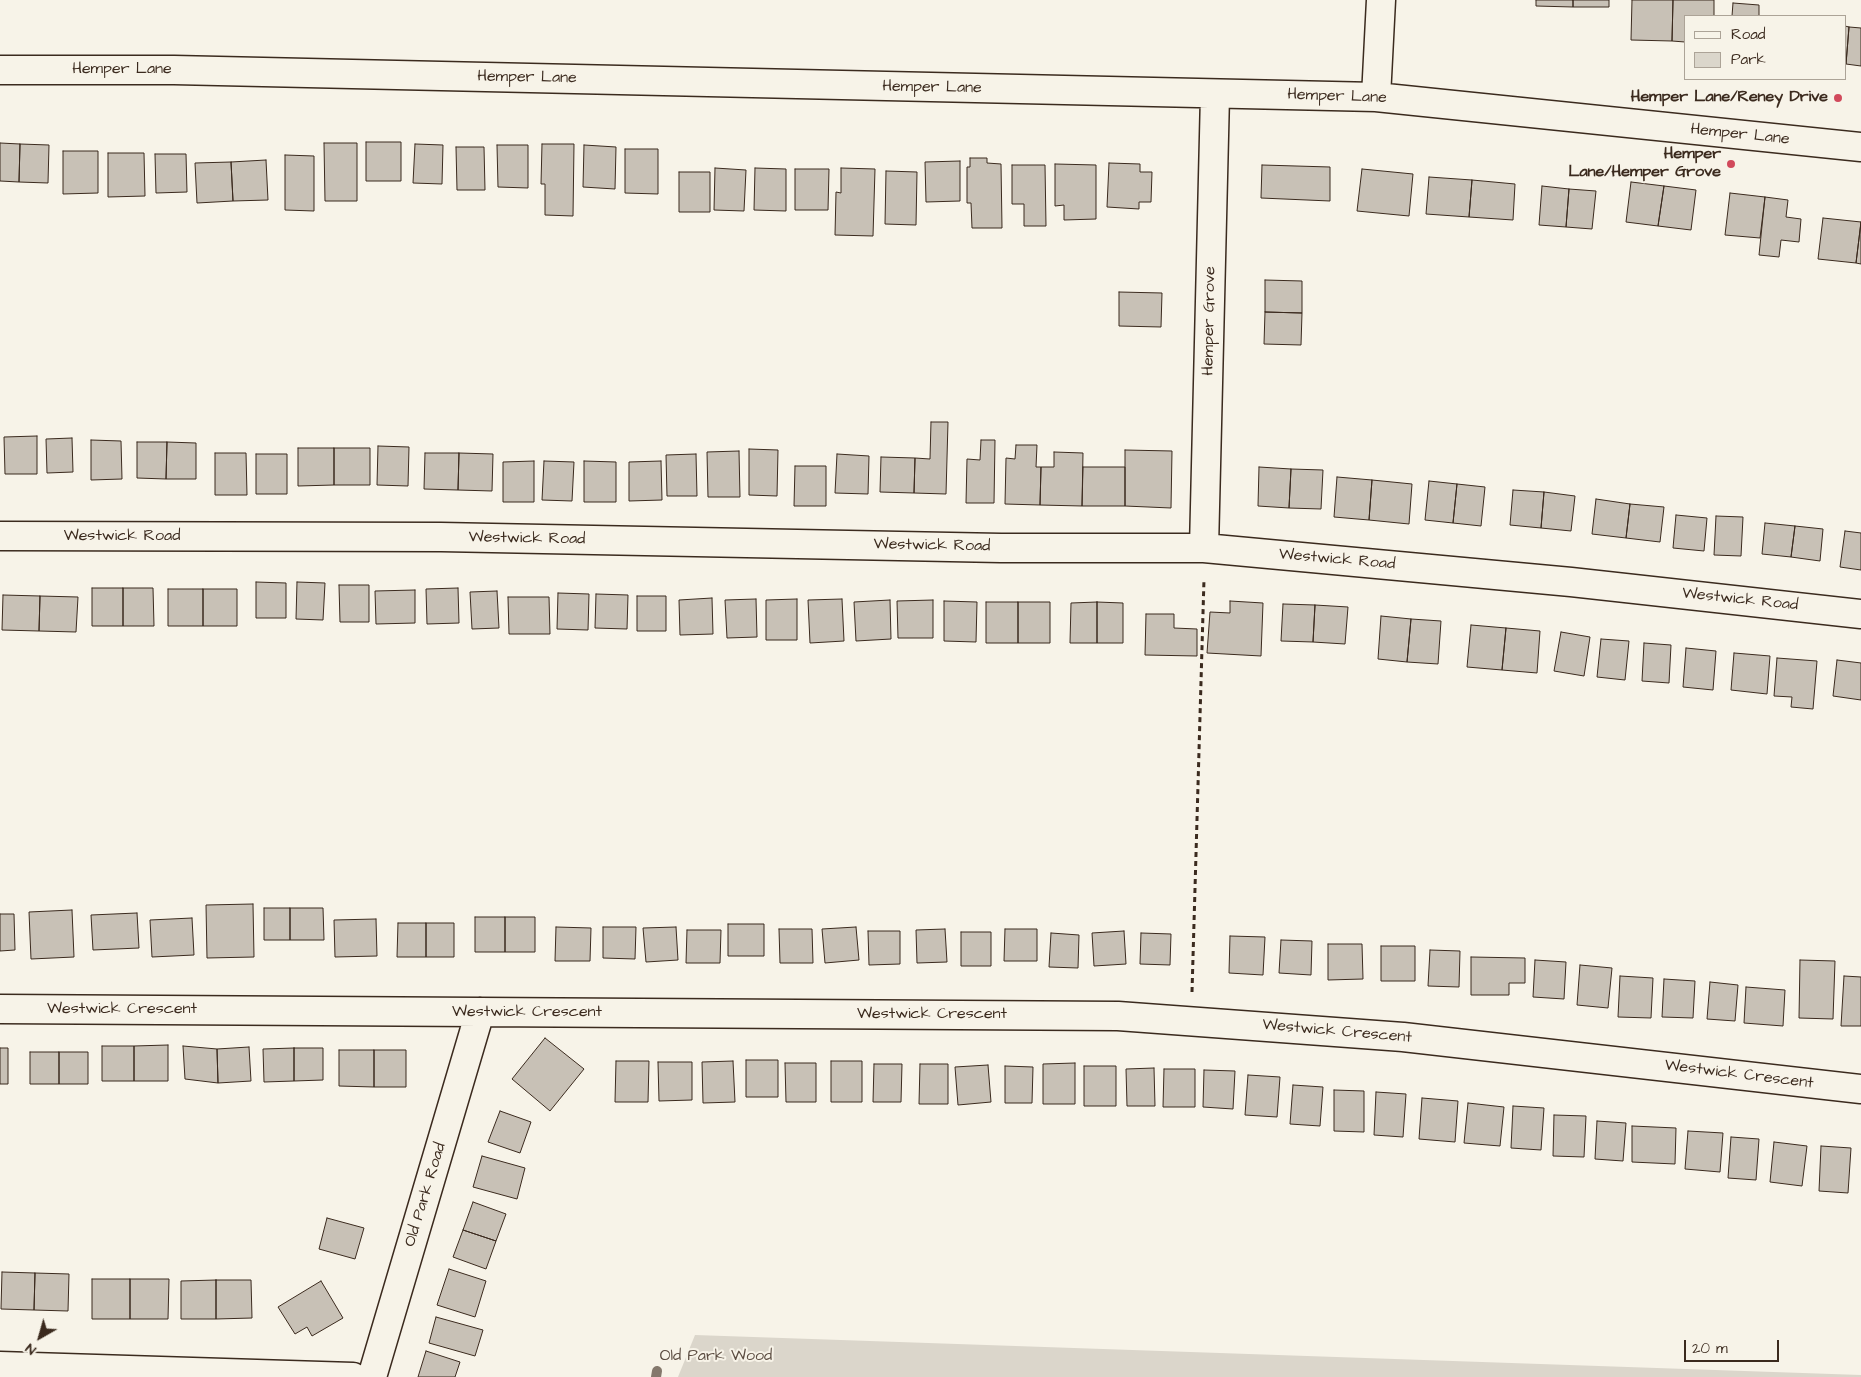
<!DOCTYPE html>
<html>
<head>
<meta charset="utf-8">
<style>
  body { margin:0 }
  #map { position:relative; width:1861px; height:1377px; overflow:hidden; background:#f7f3e8; font-family:"Architects Daughter",sans-serif }
  canvas { display:block }
  .legend { position:absolute; left:1684px; top:15px; width:162px; height:65px; box-sizing:border-box; background:#f7f3e8; border:1px solid #aca397; margin:0; padding:6px 9px; list-style:none; font-size:15px; color:#3b2a1e }
  .legend li { display:flex; align-items:center; gap:10px; height:25px }
  .legend b { width:25px; border:1px solid #aca397 }
  .north { position:absolute; left:15px; top:1312px; width:50px; height:50px; -webkit-text-stroke:4px #f7f3e8; paint-order:stroke; rotate:218deg; font-size:14px; font-weight:700; line-height:20px; text-align:center; color:#3b2a1e }
  .north::after { content:''; display:block; margin:auto; width:18px; height:22px; background:#3b2a1e; clip-path:polygon(50% 0,100% 100%,50% 72%,0 100%) }
  .scale { position:absolute; left:1684px; top:1340px; width:95px; height:22px; box-sizing:border-box; border:2px solid #3b2a1e; border-top:0; padding-left:6px; font-size:15px; line-height:18px; white-space:nowrap; color:#3b2a1e; -webkit-text-stroke:4px #f7f3e8; paint-order:stroke }
</style>
</head>
<body>
<div id="map">
<canvas width="1861" height="1377"></canvas>
<ul class="legend">
<li><b style="height:6px;background:#f7f3e8"></b>Road</li>
<li><b style="height:14px;background:#dbd6cb"></b>Park</li>
</ul>
<div class="north">N</div>
<div class="scale">20 m</div>
</div>
<script>
const c = document.querySelector('canvas').getContext('2d');
c.lineJoin = 'round';
function fill(path, color) { c.fillStyle = color; c.fill(path, 'evenodd'); }
const toPath = rows => new Path2D(rows.map(r => 'M' + r).join(''));
function stroke(path, color, width, dash) { c.strokeStyle = color; c.lineWidth = width; c.lineCap = dash ? 'butt' : 'round'; c.setLineDash(dash || []); c.stroke(path); }
function write(font, color, halo, rows, align = 'center') {
  c.font = font + ' "Architects Daughter",sans-serif'; c.lineWidth = 4; c.setLineDash([]); c.textBaseline = 'middle'; c.strokeStyle = halo; c.fillStyle = color; for (const [text, x, y, turn = 0] of rows) {
    c.save(); c.translate(x, y); c.rotate((+turn || 0) * Math.PI / 180); c.textAlign = isNaN(turn) ? turn : align; if (halo) c.strokeText(text, 0, 0); c.fillText(text, 0, 0); c.restore();
  }
}
fill(toPath([
  [695,1335,1861,1375,1861,1377,678,1377]
]), '#dbd6cb');
stroke(toPath([
  [656,1377,657,1371]
]), '#84786c', 10);
const building = toPath([
  [1536,0,1573,0,1573,7,1536,6,1536,0],
  [1573,0,1609,0,1609,7,1573,7,1573,0],
  [1632,0,1673,0,1672,41,1631,40,1632,0],
  [1673,0,1714,0,1714,16,1685,16,1685,42,1672,41,1673,0],
  [1733,3,1759,5,1759,16,1732,16,1733,3],
  [1845,26,1849,27,1846,64,1845,64,1845,26],
  [1849,27,1861,28,1861,66,1846,64,1849,27],
  [366,142,401,142,401,181,366,181,366,142],
  [0,143,20,144,19,182,0,181,0,143],
  [324,143,357,143,357,201,325,201,324,143],
  [20,144,49,145,48,183,19,182,20,144],
  [415,144,443,145,442,184,413,183,415,144],
  [542,144,574,144,573,216,545,215,545,184,541,184,542,144],
  [497,145,528,145,528,188,498,187,497,145],
  [584,145,616,147,615,189,583,187,584,145],
  [456,147,484,147,485,190,457,190,456,147],
  [625,149,658,149,658,194,625,193,625,149],
  [63,151,98,151,98,193,63,194,63,151],
  [108,153,144,153,145,196,108,197,108,153],
  [155,154,186,154,187,192,156,193,155,154],
  [285,155,314,156,314,211,285,210,285,155],
  [970,158,987,158,987,163,1001,164,1002,228,972,228,971,203,967,203,967,167,970,167,970,158],
  [266,160,268,200,233,201,231,162,266,160],
  [960,161,960,201,926,202,925,162,960,161],
  [231,162,233,201,197,203,195,163,231,162],
  [1109,163,1140,164,1140,172,1152,172,1151,202,1139,202,1139,209,1107,207,1109,163],
  [1055,164,1096,165,1096,219,1064,220,1064,205,1055,206,1055,164],
  [1012,165,1045,165,1046,226,1024,226,1024,204,1012,204,1012,165],
  [1262,165,1330,167,1330,201,1261,198,1262,165],
  [715,168,746,170,744,211,714,210,715,168],
  [755,168,786,169,786,211,754,210,755,168],
  [841,168,875,169,873,236,835,235,836,192,841,193,841,168],
  [795,169,829,169,828,210,795,210,795,169],
  [1362,169,1413,174,1409,216,1357,211,1362,169],
  [886,171,917,172,916,225,885,224,886,171],
  [679,172,710,172,710,212,679,212,679,172],
  [1429,177,1472,180,1469,217,1426,214,1429,177],
  [1472,180,1515,184,1513,220,1469,217,1472,180],
  [1631,182,1664,186,1658,226,1626,222,1631,182],
  [1542,186,1569,189,1566,227,1539,225,1542,186],
  [1664,186,1696,190,1691,230,1658,226,1664,186],
  [1569,189,1596,191,1592,229,1566,227,1569,189],
  [1730,193,1765,197,1760,238,1725,235,1730,193],
  [1765,197,1788,200,1786,217,1801,219,1799,242,1781,240,1779,257,1759,255,1765,197],
  [1823,218,1861,222,1856,263,1818,259,1823,218],
  [1861,222,1861,264,1856,263,1861,222],
  [1265,280,1302,281,1302,313,1265,312,1265,280],
  [1119,292,1162,293,1161,327,1119,326,1119,292],
  [1265,312,1302,313,1301,345,1264,344,1265,312],
  [931,422,948,422,946,494,914,493,915,458,930,459,931,422],
  [37,436,37,474,5,474,4,437,37,436],
  [72,438,73,472,47,473,46,439,72,438],
  [91,440,121,441,122,479,91,480,91,440],
  [981,440,995,440,994,503,966,503,967,459,980,460,981,440],
  [137,442,167,442,166,479,137,478,137,442],
  [167,442,196,443,196,479,166,479,167,442],
  [1016,445,1037,445,1036,467,1041,467,1040,505,1005,504,1006,458,1015,459,1016,445],
  [378,446,409,447,408,486,377,485,378,446],
  [298,448,334,448,334,485,298,486,298,448],
  [334,448,370,448,370,485,334,485,334,448],
  [749,449,778,450,777,496,749,495,749,449],
  [1125,450,1172,451,1171,508,1125,506,1125,450],
  [739,451,740,497,708,497,707,452,739,451],
  [1054,452,1083,453,1082,506,1040,505,1041,467,1054,467,1054,452],
  [215,453,246,453,247,495,215,495,215,453],
  [425,453,459,453,458,490,424,489,425,453],
  [459,453,493,454,492,491,458,490,459,453],
  [256,454,287,454,287,494,256,494,256,454],
  [696,454,697,496,667,496,666,455,696,454],
  [837,454,869,456,868,494,835,493,837,454],
  [881,457,915,458,914,493,880,492,881,457],
  [534,461,534,502,503,502,503,462,534,461],
  [544,461,574,462,572,501,542,500,544,461],
  [584,461,616,462,616,502,584,502,584,461],
  [661,461,662,500,629,501,629,462,661,461],
  [795,466,826,466,826,506,794,506,795,466],
  [1083,467,1125,467,1125,506,1082,506,1083,467],
  [1259,467,1291,469,1289,508,1258,506,1259,467],
  [1291,469,1323,470,1321,509,1289,508,1291,469],
  [1337,477,1372,480,1369,520,1334,517,1337,477],
  [1372,480,1412,484,1409,524,1369,520,1372,480],
  [1429,481,1457,484,1453,523,1425,520,1429,481],
  [1457,484,1485,487,1481,526,1453,523,1457,484],
  [1513,490,1544,492,1541,528,1510,525,1513,490],
  [1544,492,1575,496,1571,531,1541,528,1544,492],
  [1596,499,1630,504,1626,538,1592,534,1596,499],
  [1630,504,1664,507,1660,542,1626,538,1630,504],
  [1676,515,1707,518,1704,551,1673,548,1676,515],
  [1716,516,1743,517,1741,556,1714,555,1716,516],
  [1765,523,1795,526,1791,557,1762,554,1765,523],
  [1795,526,1823,529,1820,561,1791,557,1795,526],
  [1845,531,1861,533,1861,570,1840,567,1845,531],
  [256,582,286,583,286,618,256,618,256,582],
  [297,582,325,583,323,620,296,619,297,582],
  [339,585,369,585,369,622,340,622,339,585],
  [92,588,123,588,123,626,92,626,92,588],
  [123,588,153,588,154,626,123,626,123,588],
  [458,588,459,623,427,624,426,589,458,588],
  [168,589,203,589,203,626,168,626,168,589],
  [203,589,237,589,237,626,203,626,203,589],
  [415,590,415,623,376,624,375,591,415,590],
  [497,591,499,628,472,629,470,592,497,591],
  [558,593,589,594,588,630,557,629,558,593],
  [596,594,628,595,627,629,595,628,596,594],
  [3,595,40,596,39,631,2,630,3,595],
  [40,596,78,597,76,632,39,631,40,596],
  [637,596,666,596,666,631,637,631,637,596],
  [508,597,549,597,550,634,509,634,508,597],
  [712,598,713,634,680,635,679,600,712,598],
  [756,599,757,637,727,638,725,600,756,599],
  [797,599,797,640,766,640,766,600,797,599],
  [842,599,844,641,810,643,808,600,842,599],
  [890,600,891,639,856,641,854,602,890,600],
  [933,600,933,638,898,638,897,601,933,600],
  [944,601,977,602,976,642,944,641,944,601],
  [1230,601,1263,603,1261,656,1207,653,1210,612,1230,613,1230,601],
  [986,602,1018,602,1018,643,986,643,986,602],
  [1018,602,1050,602,1050,643,1018,643,1018,602],
  [1097,602,1097,643,1070,643,1071,603,1097,602],
  [1097,602,1123,603,1123,643,1097,643,1097,602],
  [1283,604,1315,605,1313,642,1281,641,1283,604],
  [1315,605,1348,607,1345,644,1313,642,1315,605],
  [1146,614,1174,614,1174,628,1197,629,1197,656,1145,655,1146,614],
  [1381,616,1411,619,1407,662,1378,659,1381,616],
  [1411,619,1441,621,1438,664,1407,662,1411,619],
  [1471,625,1506,628,1502,670,1467,667,1471,625],
  [1506,628,1540,631,1537,673,1502,670,1506,628],
  [1561,632,1590,637,1584,676,1554,671,1561,632],
  [1601,639,1629,641,1625,680,1597,677,1601,639],
  [1644,643,1671,645,1669,683,1642,681,1644,643],
  [1686,648,1716,651,1713,690,1683,687,1686,648],
  [1734,653,1770,656,1767,694,1731,690,1734,653],
  [1777,658,1817,661,1813,709,1791,707,1792,697,1774,696,1777,658],
  [1837,660,1861,663,1861,700,1833,696,1837,660],
  [253,904,254,957,207,958,206,905,253,904],
  [264,908,290,908,290,940,264,940,264,908],
  [290,908,323,908,324,940,290,940,290,908],
  [72,910,74,957,31,959,29,912,72,910],
  [137,913,139,948,93,950,91,915,137,913],
  [0,914,14,914,15,950,0,951,0,914],
  [475,917,505,917,505,952,475,952,475,917],
  [505,917,535,917,535,952,505,952,505,917],
  [192,918,194,955,152,957,150,920,192,918],
  [376,919,377,956,335,957,334,920,376,919],
  [398,923,426,923,426,957,397,957,398,923],
  [426,923,454,923,454,957,426,957,426,923],
  [728,924,764,924,764,956,728,956,728,924],
  [556,927,591,928,590,961,555,961,556,927],
  [603,927,636,927,635,959,603,958,603,927],
  [676,927,678,960,646,962,643,928,676,927],
  [856,927,859,960,825,963,822,929,856,927],
  [779,929,812,929,813,963,780,963,779,929],
  [945,929,947,962,917,963,916,930,945,929],
  [1005,929,1037,929,1037,961,1004,961,1005,929],
  [687,930,721,930,720,963,686,963,687,930],
  [868,931,900,931,900,964,869,965,868,931],
  [1124,931,1126,964,1094,966,1092,933,1124,931],
  [961,932,991,932,991,966,961,966,961,932],
  [1051,933,1079,935,1078,968,1049,967,1051,933],
  [1141,933,1171,934,1170,965,1140,964,1141,933],
  [1230,936,1265,937,1263,975,1229,973,1230,936],
  [1281,940,1312,941,1311,975,1279,973,1281,940],
  [1328,944,1362,944,1363,979,1328,980,1328,944],
  [1381,946,1415,946,1415,981,1381,981,1381,946],
  [1430,950,1460,951,1459,987,1428,986,1430,950],
  [1471,957,1525,958,1525,983,1509,983,1509,995,1471,995,1471,957],
  [1535,960,1566,962,1564,999,1533,997,1535,960],
  [1800,960,1835,961,1833,1019,1799,1018,1800,960],
  [1580,965,1612,968,1608,1008,1577,1005,1580,965],
  [1620,976,1653,978,1651,1018,1618,1017,1620,976],
  [1844,976,1861,977,1861,1026,1841,1026,1844,976],
  [1664,979,1695,981,1693,1018,1662,1017,1664,979],
  [1710,982,1738,985,1735,1021,1707,1019,1710,982],
  [1746,987,1785,990,1783,1026,1744,1023,1746,987],
  [545,1038,584,1069,550,1111,512,1079,545,1038],
  [168,1045,168,1081,134,1081,134,1046,168,1045],
  [102,1046,134,1046,134,1081,102,1081,102,1046],
  [183,1046,217,1049,218,1083,185,1079,183,1046],
  [249,1047,251,1081,218,1083,217,1049,249,1047],
  [0,1048,8,1048,8,1084,0,1084,0,1048],
  [294,1048,323,1048,323,1080,294,1081,294,1048],
  [294,1048,294,1081,264,1082,263,1049,294,1048],
  [339,1050,374,1050,374,1087,339,1086,339,1050],
  [374,1050,406,1050,406,1087,374,1087,374,1050],
  [30,1052,59,1052,59,1084,30,1084,30,1052],
  [59,1052,88,1052,88,1084,59,1084,59,1052],
  [746,1060,778,1060,778,1097,746,1097,746,1060],
  [616,1061,649,1061,648,1102,615,1102,616,1061],
  [733,1061,735,1102,703,1103,702,1062,733,1061],
  [831,1061,862,1061,862,1102,831,1102,831,1061],
  [658,1062,692,1062,692,1100,659,1101,658,1062],
  [785,1063,816,1063,816,1102,786,1102,785,1063],
  [1075,1063,1075,1104,1043,1104,1043,1064,1075,1063],
  [874,1064,902,1064,901,1102,873,1102,874,1064],
  [920,1064,948,1064,948,1104,919,1104,920,1064],
  [988,1065,991,1102,958,1105,955,1067,988,1065],
  [1005,1066,1033,1067,1032,1103,1005,1103,1005,1066],
  [1084,1066,1116,1066,1116,1106,1084,1106,1084,1066],
  [1154,1068,1155,1106,1127,1106,1126,1069,1154,1068],
  [1164,1069,1195,1069,1195,1107,1163,1107,1164,1069],
  [1204,1070,1235,1071,1233,1109,1203,1107,1204,1070],
  [1248,1075,1280,1077,1277,1117,1245,1115,1248,1075],
  [1293,1085,1323,1087,1320,1126,1290,1124,1293,1085],
  [1334,1090,1364,1091,1364,1132,1334,1131,1334,1090],
  [1376,1092,1406,1094,1403,1137,1374,1135,1376,1092],
  [1422,1098,1458,1101,1455,1142,1419,1139,1422,1098],
  [1468,1103,1504,1107,1500,1146,1464,1143,1468,1103],
  [1513,1106,1544,1108,1541,1150,1511,1148,1513,1106],
  [500,1111,531,1122,520,1153,488,1142,500,1111],
  [1554,1115,1586,1116,1584,1157,1553,1156,1554,1115],
  [1597,1121,1626,1123,1623,1161,1595,1159,1597,1121],
  [1632,1126,1676,1128,1675,1164,1632,1162,1632,1126],
  [1688,1131,1723,1133,1720,1172,1685,1169,1688,1131],
  [1731,1137,1759,1139,1756,1180,1728,1178,1731,1137],
  [1774,1142,1807,1146,1802,1186,1770,1182,1774,1142],
  [1821,1146,1851,1148,1848,1193,1819,1191,1821,1146],
  [482,1156,525,1168,517,1199,473,1187,482,1156],
  [473,1202,506,1214,496,1241,463,1230,473,1202],
  [327,1218,364,1228,355,1259,319,1249,327,1218],
  [463,1230,496,1241,486,1269,453,1257,463,1230],
  [449,1269,486,1281,475,1317,437,1305,449,1269],
  [2,1272,35,1273,34,1310,1,1309,2,1272],
  [35,1273,69,1274,68,1311,34,1310,35,1273],
  [92,1279,130,1279,130,1319,92,1319,92,1279],
  [130,1279,169,1279,168,1319,130,1319,130,1279],
  [216,1280,216,1319,181,1319,181,1281,216,1280],
  [216,1280,251,1280,252,1318,216,1319,216,1280],
  [321,1281,343,1318,312,1336,307,1327,295,1334,278,1307,321,1281],
  [436,1317,483,1330,475,1356,429,1343,436,1317],
  [426,1351,460,1362,455,1377,418,1377,426,1351]
]);
fill(building, '#c8c1b6');
stroke(building, '#3b2a1e', 1);
const minor = toPath([
  [0,70,174,70,1376,97,1861,147],
  [1376,97,1381,0],
  [0,536,441,537,1001,548,1204,548,1571,582,1861,614],
  [1204,548,1215,95],
  [0,1009,1118,1016,1403,1037,1861,1089],
  [0,1366,353,1377],
  [372,1377,480,1012]
]);
stroke(minor, '#3b2a1e', 31);
stroke(toPath([
  [1192,992,1204,579]
]), '#3b2a1e', 3, [5, 4]);
stroke(minor, '#f7f3e8', 28);
for (const [x, y, r, color] of [
  [1838,98,5,"#d1495b"],
  [1731,164,5,"#d1495b"]
]) { const dot = new Path2D(); dot.arc(x, y, r, 0, 2 * Math.PI); c.fillStyle = color; c.fill(dot); stroke(dot, '#f7f3e8', 2); }
write('16px', '#3b2a1e', '#f7f3e8', [
  ["Hemper Lane",122,70],
  ["Hemper Lane",527,78,1],
  ["Hemper Lane",932,88,1],
  ["Hemper Lane",1337,97,2],
  ["Hemper Lane",1740,135,6],
  ["Hemper Grove",1210,321,-89],
  ["Westwick Road",122,537],
  ["Westwick Road",527,539,1],
  ["Westwick Road",932,546,1],
  ["Westwick Road",1337,560,5],
  ["Westwick Road",1740,600,6],
  ["Westwick Crescent",122,1010],
  ["Westwick Crescent",527,1013],
  ["Westwick Crescent",932,1015],
  ["Westwick Crescent",1337,1032,5],
  ["Westwick Crescent",1739,1075,7],
  ["Old Park Road",426,1195,-73]
]);
write('bold 16px', '#3b2a1e', '#f7f3e8', [
  ["Hemper Lane/Reney Drive",1828,98],
  ["Hemper",1721,155],
  ["Lane/Hemper Grove",1721,173]
], 'right');
write('16px', '#5b4c41', '#f7f3e8', [
  ["Old Park Wood",716,1357]
]);
</script>
</body>
</html>
